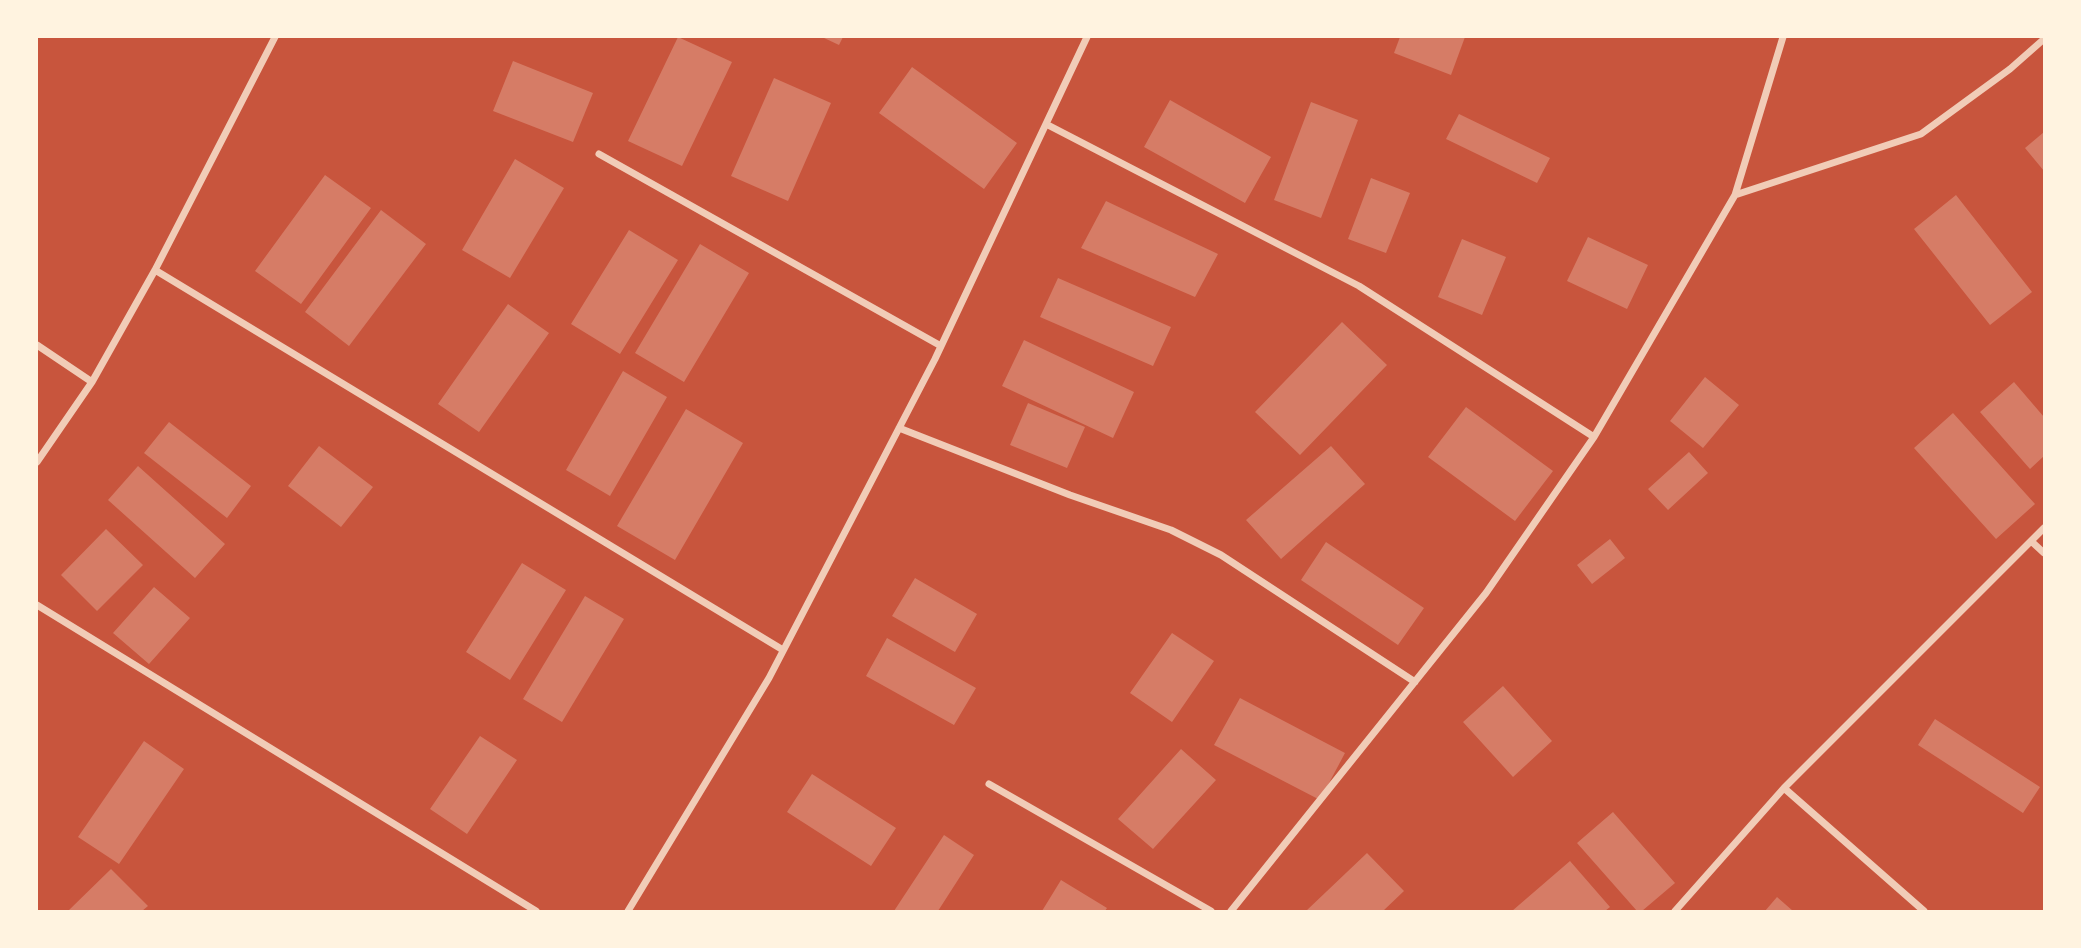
<!DOCTYPE html>
<html>
<head>
<meta charset="utf-8">
<style>
  body { margin:0 }
  #map { position:relative; width:2081px; height:948px; overflow:hidden; background:#c8553d; font-family:"Asap Condensed",sans-serif }
  canvas { display:block }
  .frame { position:absolute; inset:0; border:38px solid #fff3e0; pointer-events:none }
</style>
</head>
<body>
<div id="map">
<canvas width="2081" height="948"></canvas>
<div class="frame"></div>
</div>
<script>
const c = document.querySelector('canvas').getContext('2d');
c.lineJoin = 'round';
function fill(path, color) { c.fillStyle = color; c.fill(path, 'evenodd'); }
const toPath = rows => new Path2D(rows.map(r => 'M' + r).join(''));
function stroke(path, color, width, dash) { c.strokeStyle = color; c.lineWidth = width; c.lineCap = dash ? 'butt' : 'round'; c.setLineDash(dash || []); c.stroke(path); }
fill(toPath([
  [678,37,732,62,682,166,628,141],
  [822,37,843,37,839,45],
  [1400,37,1465,37,1451,75,1394,53],
  [513,61,593,93,573,142,493,111],
  [912,67,1017,143,984,189,879,113],
  [774,78,831,103,788,201,731,176],
  [1170,100,1271,157,1245,203,1144,147],
  [1311,102,1358,120,1321,218,1274,200],
  [1459,114,1550,158,1537,183,1446,139],
  [2044,132,2044,171,2025,148],
  [515,159,564,188,510,278,462,250],
  [325,175,371,208,301,304,255,271],
  [1371,178,1410,193,1386,253,1348,239],
  [1956,195,2032,292,1990,325,1914,229],
  [1106,201,1218,254,1195,297,1081,248],
  [381,210,426,244,349,346,305,312],
  [629,230,678,260,620,354,571,324],
  [1588,237,1648,265,1627,309,1567,281],
  [1462,239,1506,257,1482,315,1438,297],
  [700,244,749,273,684,382,635,353],
  [1058,278,1171,327,1153,366,1040,317],
  [508,304,549,333,479,432,438,404],
  [1342,322,1387,365,1300,455,1255,412],
  [1024,340,1134,392,1113,438,1002,386],
  [623,371,667,397,610,496,566,470],
  [1705,377,1739,405,1703,448,1670,421],
  [2014,382,2044,417,2044,456,2030,469,1980,412],
  [1028,403,1085,427,1067,468,1010,445],
  [1466,407,1553,471,1515,521,1428,457],
  [686,409,743,443,675,560,617,526],
  [1953,413,2035,504,1996,539,1914,448],
  [169,422,251,486,227,518,144,453],
  [319,446,373,487,341,527,288,486],
  [1331,446,1365,484,1281,559,1246,520],
  [1689,452,1708,473,1668,510,1648,489],
  [138,466,225,544,195,578,108,500],
  [106,529,143,565,97,611,61,575],
  [1610,539,1625,558,1592,584,1577,565],
  [1326,542,1424,608,1398,645,1301,580],
  [522,563,566,590,510,680,466,652],
  [915,578,977,614,955,652,892,616],
  [154,587,190,618,149,664,113,633],
  [585,596,624,619,562,722,523,699],
  [1172,633,1214,661,1172,722,1130,693],
  [887,638,976,688,954,725,866,676],
  [1503,686,1552,741,1513,777,1463,722],
  [1240,698,1345,753,1320,800,1214,745],
  [1935,719,2040,787,2023,813,1918,745],
  [480,736,517,760,467,834,430,809],
  [144,741,184,769,119,864,78,837],
  [1181,749,1216,780,1153,849,1118,819],
  [812,774,896,828,871,866,787,812],
  [1613,812,1675,883,1642,911,1637,911,1577,843],
  [944,835,974,855,938,911,894,911],
  [1367,853,1404,891,1383,911,1306,911],
  [1570,861,1610,907,1605,911,1512,911],
  [111,869,148,906,142,911,68,911],
  [1061,880,1107,908,1105,911,1042,911],
  [1777,897,1793,911,1765,911]
]), '#d67c66');
stroke(toPath([
  [1046,124,1359,286,1594,437],
  [599,154,941,346],
  [1735,195,1783,37],
  [155,270,783,650],
  [37,345,92,382],
  [899,428,1070,495,1171,530,1221,555,1415,682],
  [37,462,92,382,155,270,275,37],
  [2031,541,2044,553],
  [37,605,536,911],
  [989,784,1211,911],
  [1784,788,1924,911],
  [628,911,769,678,935,359,1087,37],
  [1231,911,1486,593,1594,437,1735,195,1921,134,2010,69,2044,39],
  [1675,911,1784,788,2044,528]
]), '#f1ccb7', 7);
</script>
</body>
</html>
